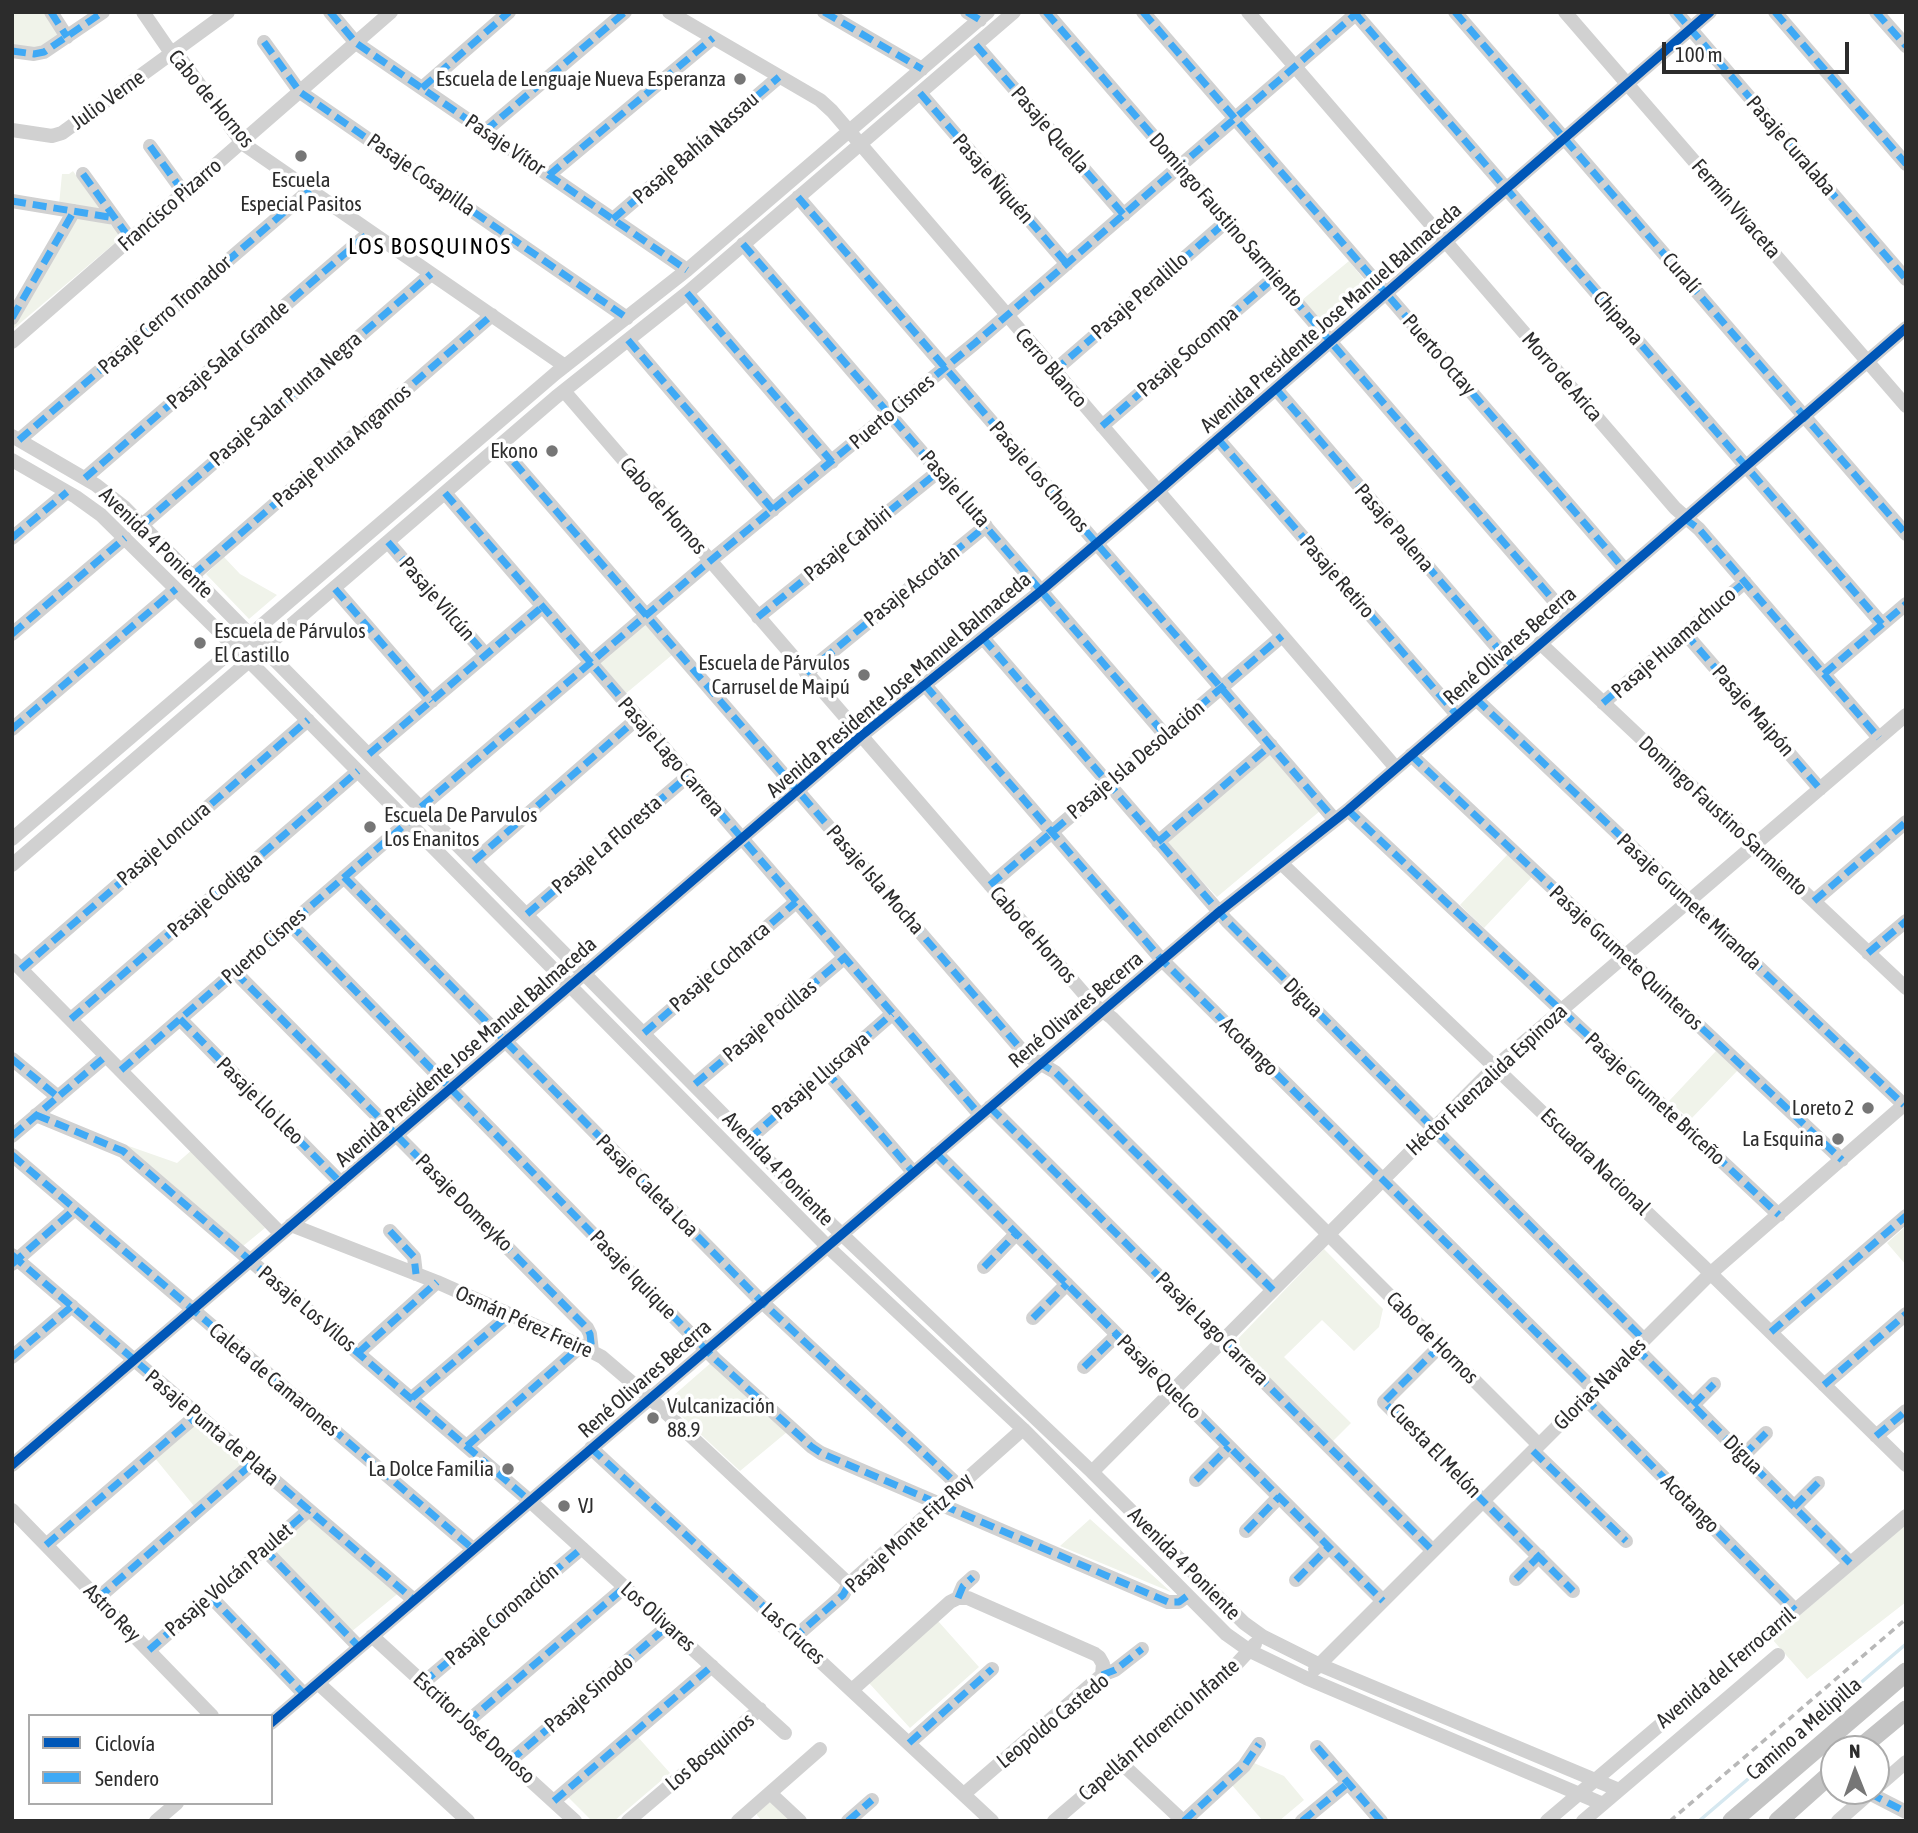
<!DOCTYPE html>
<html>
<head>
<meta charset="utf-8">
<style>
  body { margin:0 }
  #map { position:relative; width:1918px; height:1833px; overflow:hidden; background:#fff; font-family:"Asap Condensed",sans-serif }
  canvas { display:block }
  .frame { position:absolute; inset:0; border:14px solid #2c2c2c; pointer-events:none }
  .legend { position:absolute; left:28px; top:1714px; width:245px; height:91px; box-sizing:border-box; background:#fff; border:2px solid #ababab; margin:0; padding:9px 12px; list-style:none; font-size:21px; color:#2c2c2c }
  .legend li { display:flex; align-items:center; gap:14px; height:35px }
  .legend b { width:35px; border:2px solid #ababab }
  .north { position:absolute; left:1820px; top:1735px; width:70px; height:70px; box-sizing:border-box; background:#fff; border:2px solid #ababab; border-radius:50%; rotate:359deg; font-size:19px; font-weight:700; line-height:28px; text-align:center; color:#2c2c2c }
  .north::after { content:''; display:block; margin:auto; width:24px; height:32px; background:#767676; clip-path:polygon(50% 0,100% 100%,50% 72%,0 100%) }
  .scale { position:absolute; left:1662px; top:42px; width:187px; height:32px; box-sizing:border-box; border:4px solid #2c2c2c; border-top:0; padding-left:9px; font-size:21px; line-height:24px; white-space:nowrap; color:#2c2c2c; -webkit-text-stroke:5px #fff; paint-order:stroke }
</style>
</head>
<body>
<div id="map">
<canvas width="1918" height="1833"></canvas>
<div class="frame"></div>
<ul class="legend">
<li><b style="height:9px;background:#0057b8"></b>Ciclovía</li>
<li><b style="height:9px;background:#3fa9f5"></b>Sendero</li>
</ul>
<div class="north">N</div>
<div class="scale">100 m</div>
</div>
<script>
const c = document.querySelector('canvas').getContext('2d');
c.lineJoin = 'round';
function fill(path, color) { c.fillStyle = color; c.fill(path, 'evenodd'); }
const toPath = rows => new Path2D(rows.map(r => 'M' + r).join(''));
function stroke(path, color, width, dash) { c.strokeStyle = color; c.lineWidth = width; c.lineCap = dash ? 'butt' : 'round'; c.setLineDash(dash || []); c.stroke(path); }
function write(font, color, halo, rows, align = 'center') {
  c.font = font + ' "Asap Condensed",sans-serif'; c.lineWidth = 7; c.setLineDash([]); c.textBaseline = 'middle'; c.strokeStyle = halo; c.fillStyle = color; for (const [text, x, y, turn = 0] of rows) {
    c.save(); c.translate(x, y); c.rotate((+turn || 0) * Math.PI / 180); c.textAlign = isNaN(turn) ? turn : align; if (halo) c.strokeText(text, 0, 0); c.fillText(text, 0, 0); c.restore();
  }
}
fill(toPath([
  [12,12,44,12,60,37,41,48,12,47],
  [73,171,100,209,59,205,62,174,69,174],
  [77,217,108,222,122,237,12,330,12,326],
  [1349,261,1374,292,1328,330,1302,300],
  [224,557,240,574,277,595,249,619,206,574],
  [644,622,672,655,624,695,596,662],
  [1268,753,1320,811,1217,897,1167,844,1167,838],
  [1508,854,1532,877,1484,928,1460,905],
  [1716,1051,1738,1070,1690,1120,1669,1101],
  [120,1143,177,1163,193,1149,265,1228,243,1246],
  [1906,1226,1906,1265,1887,1243],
  [1324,1249,1383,1309,1379,1327,1354,1351,1322,1320,1284,1357,1351,1423,1331,1443,1233,1344],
  [713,1361,787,1432,740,1471,666,1402],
  [193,1422,243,1464,194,1506,154,1457],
  [314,1518,401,1591,351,1632,274,1553,274,1548,307,1519],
  [1090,1519,1171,1592,1060,1546],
  [1906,1524,1906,1602,1807,1679,1772,1639],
  [938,1621,979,1667,910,1728,869,1683],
  [637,1736,670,1773,614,1821,592,1821,567,1796],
  [1254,1763,1284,1776,1304,1800,1279,1821,1263,1821,1231,1784],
  [771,1802,794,1821,762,1821,757,1815,756,1809,761,1804]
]), '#f0f3ea');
stroke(toPath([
  [1699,1821,1906,1644]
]), '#d6e8f0', 3.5);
stroke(toPath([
  [51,12,67,37],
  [143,12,167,47,181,59,242,143,565,366],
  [330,12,356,43,687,270],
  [669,12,820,100,832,111,1396,768],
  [824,12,922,69],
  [967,12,980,20],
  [1046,12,1569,618],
  [1143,12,1625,570],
  [1248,12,1675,508,1699,529,1879,738],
  [1354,12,1882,624],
  [1455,12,1906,534],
  [1565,12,1906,406],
  [1676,12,1906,279],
  [1775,12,1906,164],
  [1876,12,1906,46],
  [264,42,300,92,627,318],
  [976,45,1124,215],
  [12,51,34,54,44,52,103,12],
  [422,88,509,12],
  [920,93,1067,264],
  [12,130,52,136,62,133,228,12],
  [485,131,625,12],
  [150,146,184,193],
  [83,174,130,239],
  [549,175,713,38],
  [798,197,1335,820],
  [12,201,115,218],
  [613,219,779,77],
  [743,244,1165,735],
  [687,293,832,462],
  [12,318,74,211],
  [628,340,773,510],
  [12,342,391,12],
  [1054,371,1227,221],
  [1276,389,1513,666],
  [564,391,1092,1003,1112,1018,1539,1445],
  [1102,426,1275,277],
  [12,436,96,485,124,507,831,1224,1092,1472,1244,1623,1262,1636,1320,1665,1619,1790],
  [1218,439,1457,715],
  [19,440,310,190],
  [500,446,1026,1055,1055,1072,1273,1290],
  [12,460,76,497,101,515,258,670,827,1246,1023,1429,1226,1634,1250,1651,1306,1678,1603,1804],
  [85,478,370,232],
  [445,493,980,1115],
  [142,525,431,274],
  [12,538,67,492],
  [388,542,486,655],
  [192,576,492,315],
  [335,589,432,701],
  [758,617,939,471],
  [1685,633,1820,789],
  [12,634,125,538],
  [983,638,1227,921,1644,1340],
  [1540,643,1906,988],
  [806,673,986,526],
  [1824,674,1906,604],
  [925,685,1162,960,1594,1390],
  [1476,699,1904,1105],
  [1603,703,1745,582],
  [12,729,176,589],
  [369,754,542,607],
  [1411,755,1842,1160],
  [421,807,710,561,975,343,1358,12],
  [1348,810,1779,1215],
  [12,839,556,373,687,270,988,12],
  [1158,842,1271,745],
  [474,861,638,718],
  [1281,863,1702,1265,1906,1465],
  [12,865,556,397,687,293,1014,12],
  [344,877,762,1302,959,1486],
  [990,885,1282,636],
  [1814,901,1906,822],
  [527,914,688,776],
  [290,924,715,1359,812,1447,821,1453,1168,1602,1179,1602,1187,1596],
  [1868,953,1906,921],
  [12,960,281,1234],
  [21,969,308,720],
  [235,972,587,1328,590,1334,592,1351],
  [71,1019,358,771],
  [180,1019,341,1183],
  [644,1033,796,902],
  [12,1059,58,1097],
  [121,1070,408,822],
  [826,1071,913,1172],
  [695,1084,844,958],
  [990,1107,1433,1551],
  [36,1115,123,1151,530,1501,785,1733],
  [12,1136,106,1056],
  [749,1139,892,1014],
  [936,1153,1383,1601],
  [12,1155,473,1549],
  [291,1225,437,1282,581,1346,602,1357,650,1398,849,1584],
  [390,1231,414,1257,416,1274],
  [12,1255,414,1600],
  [12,1264,75,1209],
  [984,1267,1016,1234],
  [1033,1318,1067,1284],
  [1771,1332,1906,1216],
  [1440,1346,1384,1402,1573,1591],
  [1636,1348,1850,1563],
  [358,1353,437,1282],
  [12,1357,72,1306],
  [1084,1367,1117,1335],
  [1824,1385,1906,1314],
  [412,1398,509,1315],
  [1585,1398,1795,1610],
  [1693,1405,1714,1384],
  [1876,1436,1906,1411],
  [467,1446,581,1346],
  [591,1448,992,1821],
  [1533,1451,1626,1541],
  [1743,1456,1766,1433],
  [12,1465,861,736,1041,591,1158,491,1710,12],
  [1092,1472,1495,1067,1906,715],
  [1196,1480,1229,1447],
  [1794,1507,1818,1483],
  [12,1510,212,1716],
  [1246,1531,1279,1497],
  [46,1545,197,1415],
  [264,1549,359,1647],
  [1516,1579,1539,1556],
  [1296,1580,1329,1547],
  [210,1596,304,1694],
  [98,1598,253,1463],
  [958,1598,968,1598,1095,1654,1099,1657,1103,1664,1102,1675],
  [372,1636,575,1821],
  [796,1636,843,1595,849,1584,1023,1429],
  [149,1650,309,1510],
  [1315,1669,1711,1273,1906,1103],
  [318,1683,468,1821],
  [423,1683,582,1548],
  [852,1690,950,1602,958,1598,963,1586,973,1577],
  [467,1722,625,1587],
  [271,1723,1112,1003,1219,912,1348,810,1906,328],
  [909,1743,992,1669],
  [1317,1747,1381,1821],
  [510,1761,668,1626],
  [1121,1763,1183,1821],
  [1876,1788,1906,1762],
  [770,1793,800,1821],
  [1869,1793,1906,1812],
  [964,1794,1102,1675,1115,1670,1142,1649],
  [554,1801,712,1666],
  [156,1821,177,1803],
  [628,1821,760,1709],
  [738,1821,820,1749],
  [848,1821,872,1800],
  [1054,1821,1233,1668,1255,1644],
  [1184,1821,1244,1766,1259,1744],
  [1302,1821,1348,1783],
  [1547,1821,1906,1516],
  [1583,1821,1778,1655],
  [1838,1821,1872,1791]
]), '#d1d1d1', 14);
stroke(toPath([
  [1859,1749,1906,1710],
  [1732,1821,1906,1672],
  [1778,1821,1834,1771]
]), '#c4c4c4', 19);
stroke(toPath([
  [1670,1821,1906,1619]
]), '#b8b8b8', 3.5, [7, 5]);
stroke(toPath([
  [51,12,67,37],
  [330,12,356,43,687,270],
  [824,12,922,69],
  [967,12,980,20],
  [1046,12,1569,618],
  [1143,12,1625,570],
  [1354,12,1882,624],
  [1455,12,1906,534],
  [1676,12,1906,279],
  [1775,12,1906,164],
  [1876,12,1906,46],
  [264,42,300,92,627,318],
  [976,45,1124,215],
  [12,51,34,54,44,52,103,12],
  [422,88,509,12],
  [920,93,1067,264],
  [485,131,625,12],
  [150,146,184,193],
  [83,174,130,239],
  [549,175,713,38],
  [798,197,1335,820],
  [12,201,115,218],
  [613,219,779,77],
  [743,244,1165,735],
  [687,293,832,462],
  [12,318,74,211],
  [628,340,773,510],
  [1054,371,1227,221],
  [1276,389,1513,666],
  [1102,426,1275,277],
  [1218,439,1457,715],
  [19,440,310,190],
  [500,446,1026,1055,1055,1072,1273,1290],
  [85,478,370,232],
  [445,493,980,1115],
  [1684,518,1699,529,1879,738],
  [142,525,431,274],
  [12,538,67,492],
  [388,542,486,655],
  [192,576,492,315],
  [335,589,432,701],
  [758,617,939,471],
  [1685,633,1820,789],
  [12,634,125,538],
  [983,638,1227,921,1644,1340],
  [806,673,986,526],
  [1824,674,1906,604],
  [925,685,1162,960,1594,1390],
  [1476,699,1904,1105],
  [1603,703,1745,582],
  [12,729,176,589],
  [369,754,542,607],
  [1411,755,1842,1160],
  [421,807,710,561,975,343,1358,12],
  [1348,810,1779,1215],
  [1158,842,1271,745],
  [474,861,638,718],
  [344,877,762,1302,959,1486],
  [990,885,1282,636],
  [1814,901,1906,822],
  [527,914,688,776],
  [290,924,715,1359,812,1447,821,1453,1168,1602,1179,1602,1187,1596],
  [1868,953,1906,921],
  [21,969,308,720],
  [235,972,587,1328,590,1334,592,1351],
  [71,1019,358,771],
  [180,1019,341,1183],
  [644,1033,796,902],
  [12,1059,58,1097],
  [121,1070,408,822],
  [826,1071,913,1172],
  [695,1084,844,958],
  [990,1107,1433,1551],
  [36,1115,123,1151,530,1501],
  [12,1136,106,1056],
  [749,1139,892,1014],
  [936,1153,1383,1601],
  [12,1155,473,1549],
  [390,1231,414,1257,416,1274],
  [12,1255,414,1600],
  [12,1264,75,1209],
  [984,1267,1016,1234],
  [1033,1318,1067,1284],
  [1771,1332,1906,1216],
  [1440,1346,1384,1402,1573,1591],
  [1636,1348,1850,1563],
  [358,1353,437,1282],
  [12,1357,72,1306],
  [1084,1367,1117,1335],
  [1824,1385,1906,1314],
  [412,1398,509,1315],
  [1585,1398,1795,1610],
  [1693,1405,1714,1384],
  [1876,1436,1906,1411],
  [467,1446,581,1346],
  [591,1448,796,1636,843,1595,849,1584],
  [1533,1451,1626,1541],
  [1743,1456,1766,1433],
  [1196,1480,1229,1447],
  [1794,1507,1818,1483],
  [1246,1531,1279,1497],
  [46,1545,197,1415],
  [264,1549,359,1647],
  [1516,1579,1539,1556],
  [1296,1580,1329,1547],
  [210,1596,304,1694],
  [98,1598,253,1463],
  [958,1598,963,1586,973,1577],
  [149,1650,309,1510],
  [1102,1675,1115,1670,1142,1649],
  [423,1683,582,1548],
  [467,1722,625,1587],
  [909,1743,992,1669],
  [1317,1747,1381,1821],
  [510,1761,668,1626],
  [1869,1793,1906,1812],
  [554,1801,712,1666],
  [848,1821,872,1800],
  [1184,1821,1244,1766,1259,1744],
  [1302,1821,1348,1783]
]), '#3fa9f5', 7, [14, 7]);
stroke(toPath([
  [12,1465,861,736,1041,591,1158,491,1710,12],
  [271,1723,1112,1003,1219,912,1348,810,1906,328]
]), '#0057b8', 9);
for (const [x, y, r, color] of [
  [740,79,7,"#767676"],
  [301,156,7,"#767676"],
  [552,451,7,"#767676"],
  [200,643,7,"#767676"],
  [864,675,7,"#767676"],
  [370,827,7,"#767676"],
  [1868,1108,7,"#767676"],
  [1838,1139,7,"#767676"],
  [653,1418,7,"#767676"],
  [508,1469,7,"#767676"],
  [564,1506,7,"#767676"]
]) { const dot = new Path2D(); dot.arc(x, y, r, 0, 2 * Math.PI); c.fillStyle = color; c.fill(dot); stroke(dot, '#fff', 2.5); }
write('21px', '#2c2c2c', '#fff', [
  ["Escuela de Lenguaje Nueva Esperanza",726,79],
  ["Escuela",301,180,"center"],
  ["Especial Pasitos",301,204,"center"],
  ["Ekono",538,451],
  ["Escuela de Párvulos",214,631,"left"],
  ["El Castillo",214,655,"left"],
  ["Escuela de Párvulos",850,663],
  ["Carrusel de Maipú",850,687],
  ["Escuela De Parvulos",384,815,"left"],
  ["Los Enanitos",384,839,"left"],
  ["Loreto 2",1854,1108],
  ["La Esquina",1824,1139],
  ["Vulcanización",667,1406,"left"],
  ["88.9",667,1430,"left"],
  ["La Dolce Familia",494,1469],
  ["VJ",578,1506,"left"]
], 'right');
write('21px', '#2c2c2c', '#fff', [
  ["Cabo de Hornos",211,99,50],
  ["Julio Verne",108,100,-36],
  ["Pasaje Quella",1050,130,49],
  ["Pasaje Vítor",505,145,34],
  ["Pasaje Curalaba",1791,146,49],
  ["Pasaje Bahía Nassau",696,148,-41],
  ["Pasaje Cosapilla",421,175,35],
  ["Pasaje Ñiquén",993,179,49],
  ["Francisco Pizarro",170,205,-41],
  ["Fermín Vivaceta",1736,209,49],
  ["Domingo Faustino Sarmiento",1226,220,49],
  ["Curalí",1681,273,49],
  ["Pasaje Peralillo",1140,296,-41],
  ["Pasaje Cerro Tronador",165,315,-41],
  ["Avenida Presidente Jose Manuel Balmaceda",1331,318,-41],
  ["Chipana",1618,318,49],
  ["Pasaje Socompa",1188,352,-41],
  ["Pasaje Salar Grande",228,355,-41],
  ["Puerto Octay",1439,355,49],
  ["Cerro Blanco",1051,368,49],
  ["Morro de Arica",1562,377,49],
  ["Pasaje Salar Punta Negra",286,399,-41],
  ["Puerto Cisnes",892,412,-40],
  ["Pasaje Punta Angamos",342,446,-41],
  ["Pasaje Los Chonos",1039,477,49],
  ["Pasaje Lluta",955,489,49],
  ["Cabo de Hornos",663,506,49],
  ["Pasaje Palena",1394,528,49],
  ["Avenida 4 Poniente",156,543,44],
  ["Pasaje Carbiri",848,544,-39],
  ["Pasaje Retiro",1337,577,49],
  ["Pasaje Ascotán",912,586,-39],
  ["Pasaje Vilcún",437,599,49],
  ["Pasaje Huamachuco",1674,643,-41],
  ["René Olivares Becerra",1510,646,-41],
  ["Avenida Presidente Jose Manuel Balmaceda",899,685,-40],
  ["Pasaje Maipón",1753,711,49],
  ["Pasaje Lago Carrera",671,757,49],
  ["Pasaje Isla Desolación",1136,760,-40],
  ["Domingo Faustino Sarmiento",1723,816,43],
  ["Pasaje Loncura",164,844,-41],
  ["Pasaje La Floresta",607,845,-41],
  ["Pasaje Isla Mocha",875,880,49],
  ["Pasaje Codigua",215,895,-41],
  ["Pasaje Grumete Miranda",1689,902,43],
  ["Cabo de Hornos",1033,935,49],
  ["Puerto Cisnes",264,946,-41],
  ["Pasaje Grumete Quinteros",1626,958,43],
  ["Pasaje Cocharca",720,967,-41],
  ["Digua",1303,998,45],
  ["René Olivares Becerra",1076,1010,-40],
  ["Pasaje Pocillas",770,1021,-40],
  ["Acotango",1249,1047,45],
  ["Avenida Presidente Jose Manuel Balmaceda",466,1052,-41],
  ["Pasaje Lluscaya",821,1076,-41],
  ["Héctor Fuenzalida Espinoza",1487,1080,-43],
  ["Pasaje Grumete Briceño",1655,1099,43],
  ["Pasaje Llo Lleo",260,1101,45],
  ["Escuadra Nacional",1595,1162,44],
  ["Avenida 4 Poniente",778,1169,46],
  ["Pasaje Caleta Loa",647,1186,45],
  ["Pasaje Domeyko",464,1203,45],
  ["Pasaje Iquique",633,1275,46],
  ["Pasaje Los Vilos",307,1309,40],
  ["Osmán Pérez Freire",524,1322,24],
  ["Pasaje Lago Carrera",1212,1329,45],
  ["Cabo de Hornos",1432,1338,45],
  ["Pasaje Quelco",1159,1377,45],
  ["René Olivares Becerra",645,1379,-41],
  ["Caleta de Camarones",274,1380,40],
  ["Glorias Navales",1600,1384,-45],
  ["Pasaje Punta de Plata",212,1428,40],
  ["Cuesta El Melón",1435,1451,46],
  ["Digua",1743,1455,45],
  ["Acotango",1690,1504,45],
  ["Pasaje Monte Fitz Roy",909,1533,-43],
  ["Avenida 4 Poniente",1184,1564,45],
  ["Pasaje Volcán Paulet",229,1580,-41],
  ["Astro Rey",112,1613,46],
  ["Pasaje Coronación",502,1615,-41],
  ["Los Olivares",658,1617,42],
  ["Las Cruces",793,1634,43],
  ["Avenida del Ferrocarril",1726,1668,-40],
  ["Pasaje Sinodo",589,1694,-40],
  ["Leopoldo Castedo",1053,1721,-39],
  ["Escritor José Donoso",474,1728,42],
  ["Camino a Melipilla",1804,1729,-41],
  ["Capellán Florencio Infante",1159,1730,-41],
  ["Los Bosquinos",710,1752,-40]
]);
c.letterSpacing = '2px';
write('23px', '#000', '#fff', [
  ["LOS BOSQUINOS",430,247]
]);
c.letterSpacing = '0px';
</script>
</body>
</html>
